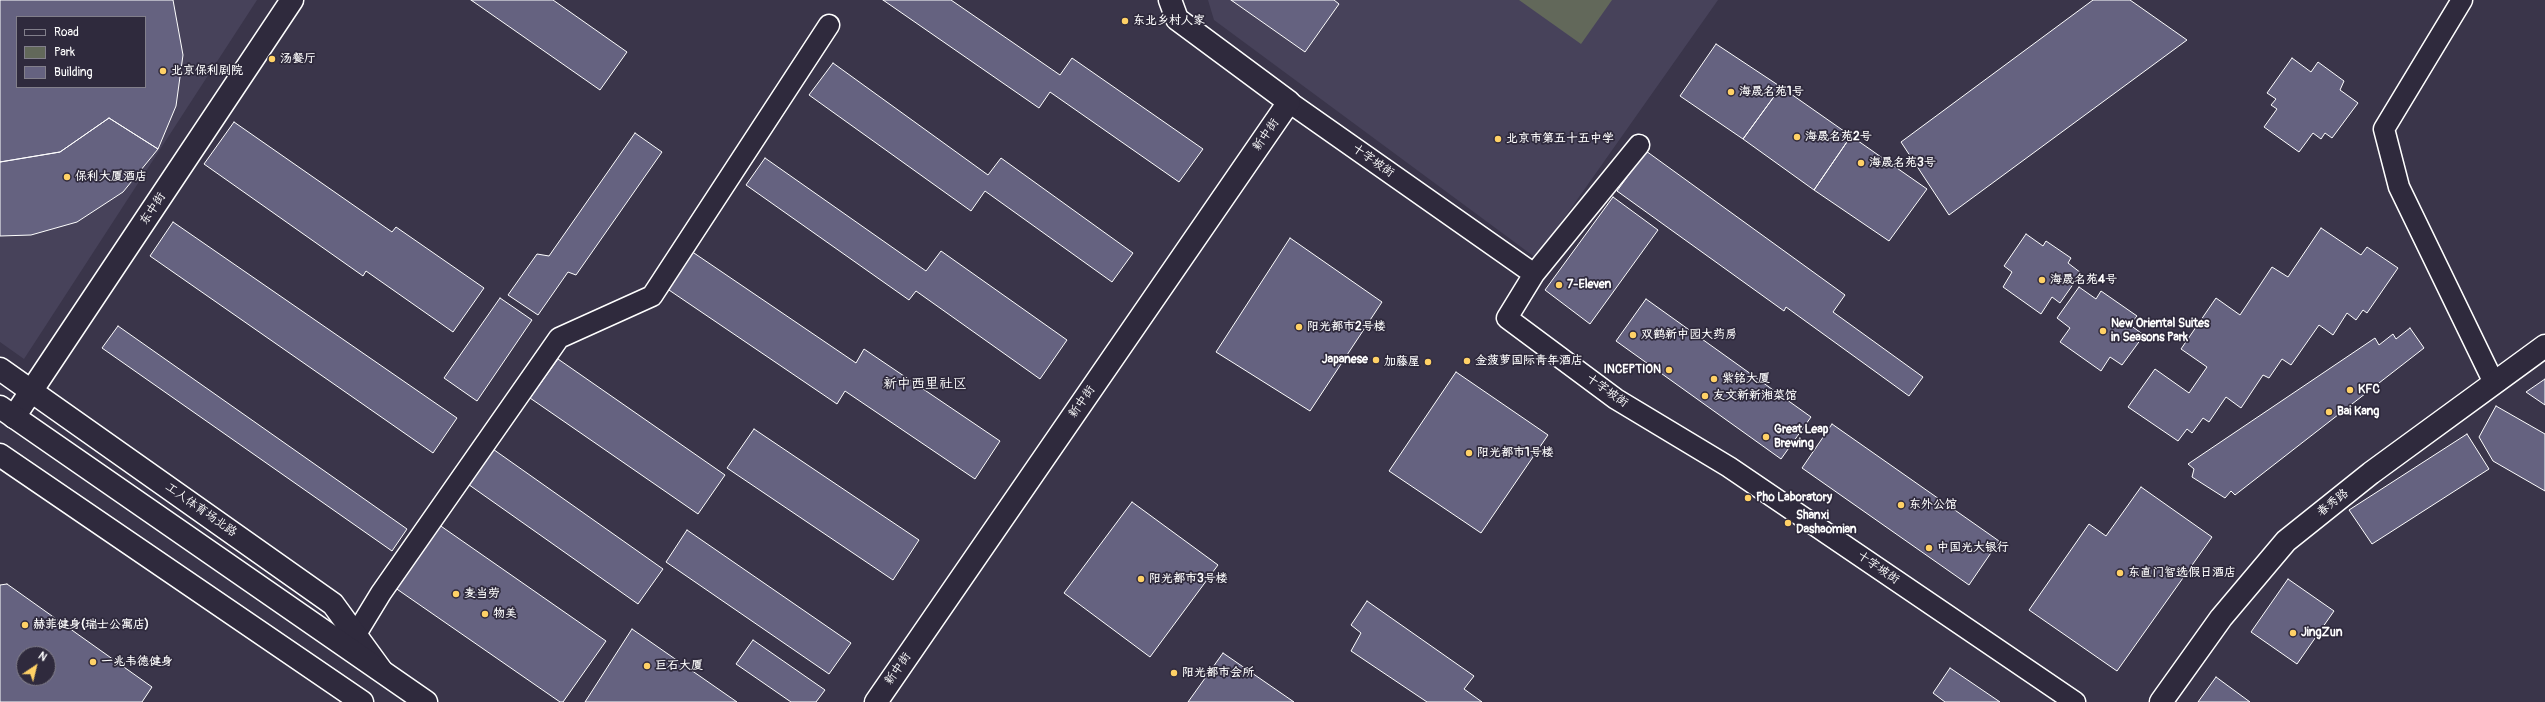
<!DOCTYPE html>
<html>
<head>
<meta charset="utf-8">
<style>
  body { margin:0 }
  #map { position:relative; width:2545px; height:702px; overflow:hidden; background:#3a354a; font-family:Pangolin,sans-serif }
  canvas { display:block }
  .legend { position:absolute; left:16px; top:16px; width:130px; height:72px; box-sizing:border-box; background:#2f2a3d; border:1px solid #827f8b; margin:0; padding:5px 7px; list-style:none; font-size:12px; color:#fff }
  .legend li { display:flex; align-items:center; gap:8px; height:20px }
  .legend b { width:20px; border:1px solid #827f8b }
  .north { position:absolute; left:16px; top:646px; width:40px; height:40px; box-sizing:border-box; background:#2f2a3d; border:1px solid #827f8b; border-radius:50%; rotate:35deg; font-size:11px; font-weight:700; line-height:16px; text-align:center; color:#fff }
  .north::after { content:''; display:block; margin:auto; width:14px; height:18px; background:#ffd166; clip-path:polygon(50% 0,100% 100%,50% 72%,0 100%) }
</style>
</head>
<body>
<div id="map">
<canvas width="2545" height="702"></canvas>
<ul class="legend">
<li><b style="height:5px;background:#2f2a3d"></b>Road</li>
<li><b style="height:11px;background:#62685a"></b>Park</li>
<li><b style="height:11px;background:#656280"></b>Building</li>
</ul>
<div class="north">N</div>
</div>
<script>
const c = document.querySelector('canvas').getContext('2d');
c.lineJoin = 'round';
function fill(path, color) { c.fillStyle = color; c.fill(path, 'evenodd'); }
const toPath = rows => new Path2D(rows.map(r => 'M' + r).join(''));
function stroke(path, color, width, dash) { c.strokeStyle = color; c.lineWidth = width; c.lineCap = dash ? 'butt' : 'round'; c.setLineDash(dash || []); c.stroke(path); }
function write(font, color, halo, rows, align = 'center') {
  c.font = font + ' Pangolin,"LXGW WenKai TC",sans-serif'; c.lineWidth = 3.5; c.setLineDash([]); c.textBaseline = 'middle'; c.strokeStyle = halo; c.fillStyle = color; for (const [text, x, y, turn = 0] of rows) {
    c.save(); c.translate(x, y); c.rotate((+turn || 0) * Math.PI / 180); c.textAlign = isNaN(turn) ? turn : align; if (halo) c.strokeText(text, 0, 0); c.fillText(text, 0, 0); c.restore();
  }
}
fill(toPath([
  [0,0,257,0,24,359,0,342],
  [17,17,145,17,145,87,17,87],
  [1208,0,1718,0,1536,258,1214,20]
]), '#47425a');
fill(toPath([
  [1519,0,1612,0,1581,44]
]), '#62685a');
const building = toPath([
  [0,0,173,0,183,55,176,106,158,149,109,118,60,152,0,162,0,0],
  [17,17,145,17,145,87,17,87,17,17],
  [471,0,553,0,627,52,600,90,471,0],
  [883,0,951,0,1060,75,1072,58,1203,149,1179,182,1050,92,1039,108,883,0],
  [1231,0,1334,0,1339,4,1305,52,1231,0],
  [2093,0,2130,0,2187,40,1949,215,1901,142,2093,0],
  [1716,44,1781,87,1743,139,1680,96,1716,44],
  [2292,58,2311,72,2318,62,2344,81,2340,90,2358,103,2332,138,2325,133,2321,139,2313,133,2299,152,2264,127,2277,109,2271,105,2276,99,2267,93,2292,58],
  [833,63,988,175,1001,158,1133,253,1112,282,985,191,971,211,809,95,833,63],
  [1781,87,1851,136,1814,190,1743,139,1781,87],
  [109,118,158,149,123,192,77,222,31,235,0,236,0,162,60,152,109,118],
  [234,122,392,232,396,227,484,288,453,332,366,271,363,276,204,164,234,122],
  [635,133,662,152,576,275,568,272,538,315,508,295,537,254,549,256,635,133],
  [1851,136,1927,189,1889,241,1814,190,1851,136],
  [1646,151,1845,295,1833,312,1923,377,1909,396,1786,307,1784,311,1617,191,1646,151],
  [765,158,926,271,941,251,1067,340,1040,379,916,291,909,300,746,185,765,158],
  [1613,197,1658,230,1590,324,1545,290,1613,197],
  [173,222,457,418,433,453,150,256,173,222],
  [2321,228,2361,255,2367,247,2398,268,2367,313,2363,310,2356,320,2347,313,2333,335,2319,325,2291,365,2282,359,2269,378,2263,375,2241,408,2226,397,2209,422,2203,418,2192,433,2187,429,2178,441,2128,407,2155,369,2189,393,2207,367,2181,349,2216,298,2240,315,2272,267,2288,277,2321,228],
  [2026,234,2043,246,2046,241,2071,258,2068,263,2081,273,2060,303,2052,297,2041,314,2003,287,2012,272,2004,266,2026,234],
  [1290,238,1382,302,1310,411,1216,352,1290,238],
  [691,251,856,363,864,349,1000,441,975,479,845,391,837,404,666,288,691,251],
  [2079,287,2096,299,2101,291,2137,316,2130,325,2144,335,2122,365,2110,357,2101,371,2060,342,2070,328,2057,318,2079,287],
  [500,298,532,320,477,401,444,378,500,298],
  [1646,299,1811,417,1781,459,1616,341,1646,299],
  [118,326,407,529,392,551,102,348,118,326],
  [2410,328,2424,348,2235,495,2231,491,2225,498,2192,477,2194,469,2188,464,2375,338,2379,345,2393,334,2396,339,2410,328],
  [558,359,725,475,698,514,530,398,558,359],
  [1456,372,1548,435,1481,533,1389,471,1456,372],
  [2545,379,2545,405,2526,392,2545,379],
  [2496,406,2545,434,2545,491,2493,461,2479,437,2496,406],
  [1832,424,1999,541,1969,585,1802,468,1832,424],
  [754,429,919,540,893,580,727,468,754,429],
  [2467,434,2489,469,2372,544,2349,510,2467,434],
  [490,447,663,569,638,604,465,482,490,447],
  [2141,487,2212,537,2117,671,2029,610,2089,524,2106,536,2141,487],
  [1132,502,1218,565,1150,657,1064,593,1132,502],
  [435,522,606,641,563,702,560,702,391,585,435,522],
  [687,530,851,643,829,674,666,562,687,530],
  [2288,579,2334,611,2297,664,2251,632,2288,579],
  [7,584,152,687,142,702,0,702,0,585,7,584],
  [24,654,48,654,48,678,24,678,24,654],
  [1367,601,1474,676,1464,689,1482,702,1427,702,1351,651,1361,633,1351,625,1367,601],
  [632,629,737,702,585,702,632,629],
  [753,640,825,690,816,702,791,702,736,664,753,640],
  [1223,653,1294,702,1188,702,1223,653],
  [1950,668,2000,702,1945,702,1933,693,1950,668],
  [2216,677,2250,702,2198,702,2216,677]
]);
fill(building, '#656280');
stroke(building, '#fff', 1);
const street = toPath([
  [2462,0,2384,129,2399,187,2494,383],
  [1289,102,1534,274],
  [1639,145,1534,274,1507,318,1616,399,1729,467,2075,702],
  [356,634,381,593,559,338,652,296,829,25]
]);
const secondary = toPath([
  [0,369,333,604,381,670],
  [14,417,292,0],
  [876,702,1289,102,1177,19,1170,0],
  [2161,702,2221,618,2286,541,2371,473,2545,346]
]);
const primary = toPath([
  [0,407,426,702],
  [0,455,362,702]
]);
stroke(street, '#fff', 23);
stroke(secondary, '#fff', 25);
stroke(primary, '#fff', 25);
stroke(street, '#2f2a3d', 20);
stroke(secondary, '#2f2a3d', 22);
stroke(primary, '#2f2a3d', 22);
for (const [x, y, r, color] of [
  [1125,21,4,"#ffd166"],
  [272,59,4,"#ffd166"],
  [163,71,4,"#ffd166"],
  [1731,92,4,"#ffd166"],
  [1797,137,4,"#ffd166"],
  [1498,139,4,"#ffd166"],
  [1861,163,4,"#ffd166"],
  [67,177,4,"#ffd166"],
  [2042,280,4,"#ffd166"],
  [1559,285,4,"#ffd166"],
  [1299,327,4,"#ffd166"],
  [2103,331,4,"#ffd166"],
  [1633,335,4,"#ffd166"],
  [1376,360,4,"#ffd166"],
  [1467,361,4,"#ffd166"],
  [1428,362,4,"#ffd166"],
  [1669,370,4,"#ffd166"],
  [1714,379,4,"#ffd166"],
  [2350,390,4,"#ffd166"],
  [1705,396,4,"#ffd166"],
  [2329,412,4,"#ffd166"],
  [1766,437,4,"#ffd166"],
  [1469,453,4,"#ffd166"],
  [1748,498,4,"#ffd166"],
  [1901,505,4,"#ffd166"],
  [1788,523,4,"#ffd166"],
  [1929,548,4,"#ffd166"],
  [2120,573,4,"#ffd166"],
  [1141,579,4,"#ffd166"],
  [456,594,4,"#ffd166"],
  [485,614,4,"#ffd166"],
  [25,625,4,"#ffd166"],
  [2293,633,4,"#ffd166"],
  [93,662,4,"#ffd166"],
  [647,666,4,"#ffd166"],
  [1174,673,4,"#ffd166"]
]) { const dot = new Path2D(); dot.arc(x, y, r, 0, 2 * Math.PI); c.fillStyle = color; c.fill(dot); stroke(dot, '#2f2a3d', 1.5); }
write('bold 12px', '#fff', '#2f2a3d', [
  ["东北乡村人家",1133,21],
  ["汤餐厅",280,59],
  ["北京保利剧院",171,71],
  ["海晟名苑1号",1739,92],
  ["海晟名苑2号",1805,137],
  ["北京市第五十五中学",1506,139],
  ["海晟名苑3号",1869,163],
  ["保利大厦酒店",75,177],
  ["海晟名苑4号",2050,280],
  ["7-Eleven",1567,285],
  ["New Oriental Suites",2111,324],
  ["in Seasons Park",2111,338],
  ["阳光都市2号楼",1307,327],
  ["双鹤新中园大药房",1641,335],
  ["Japanese",1368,360,"right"],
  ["金菠萝国际青年酒店",1475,361],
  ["加藤屋",1420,362,"right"],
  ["INCEPTION",1661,370,"right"],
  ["紫铭大厦",1722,379],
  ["KFC",2358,390],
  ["友文新新湘菜馆",1713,396],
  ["Bai Kang",2337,412],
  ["Great Leap",1774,430],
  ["Brewing",1774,444],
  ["阳光都市1号楼",1477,453],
  ["Pho Laboratory",1756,498],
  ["东外公馆",1909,505],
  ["Shanxi",1796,516],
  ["Dashaomian",1796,530],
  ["中国光大银行",1937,548],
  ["东直门智选假日酒店",2128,573],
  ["阳光都市3号楼",1149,579],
  ["麦当劳",464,594],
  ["物美",493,614],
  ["赫菲健身(瑞士公寓店)",33,625],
  ["JingZun",2301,633],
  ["一兆韦德健身",101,662],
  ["巨石大厦",655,666],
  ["阳光都市会所",1182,673]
], 'left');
write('12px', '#fff', '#2f2a3d', [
  ["新中街",1266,135,-55],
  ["十字坡街",1373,161,35],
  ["东中街",153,209,-56],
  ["十字坡街",1607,391,35],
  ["新中街",1082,402,-55],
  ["春秀路",2333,503,-38],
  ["工人体育场北路",201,510,35],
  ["十字坡街",1878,568,34],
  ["新中街",898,669,-55]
]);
write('14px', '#fff', '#2f2a3d', [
  ["新中西里社区",925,384]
]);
</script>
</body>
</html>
